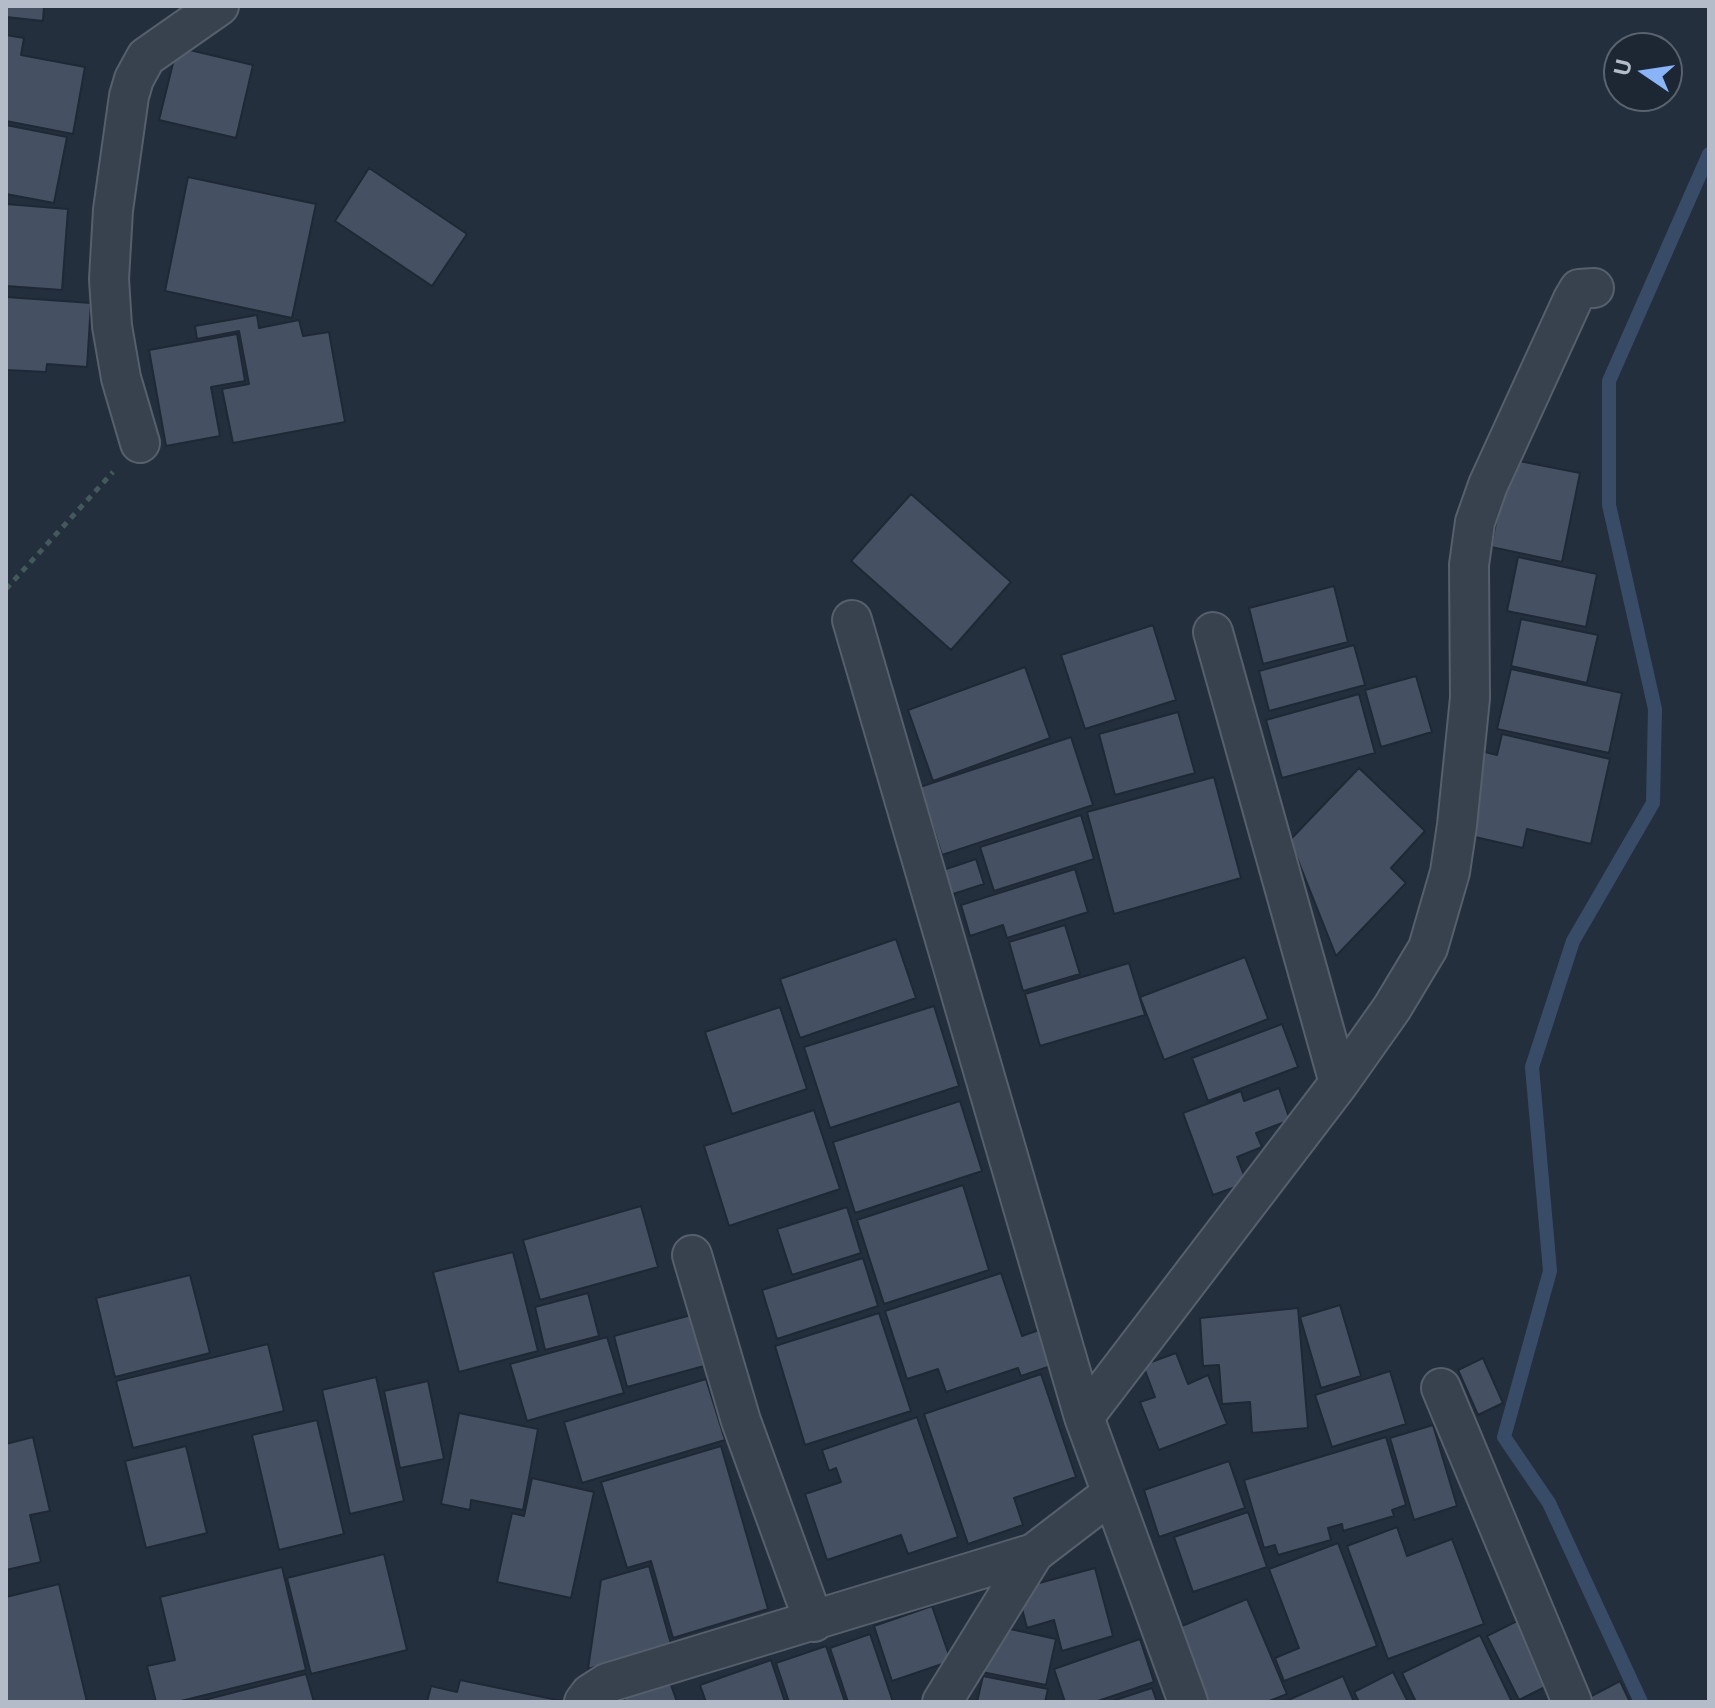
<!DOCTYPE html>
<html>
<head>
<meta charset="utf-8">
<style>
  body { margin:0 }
  #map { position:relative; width:1715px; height:1708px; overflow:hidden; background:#242f3e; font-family:"Open Sans",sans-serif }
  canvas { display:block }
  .frame { position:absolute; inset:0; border:8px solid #b4bcc9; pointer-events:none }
  .north { position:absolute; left:1603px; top:32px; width:80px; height:80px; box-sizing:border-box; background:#1d2633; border:2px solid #59626f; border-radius:50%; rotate:283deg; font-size:22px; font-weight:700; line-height:32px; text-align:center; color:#b4bcc9 }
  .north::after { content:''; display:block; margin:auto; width:28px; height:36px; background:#8ab4f8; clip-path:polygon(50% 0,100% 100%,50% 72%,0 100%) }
</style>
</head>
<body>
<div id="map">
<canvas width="1715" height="1708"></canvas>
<div class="frame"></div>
<div class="north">U</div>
</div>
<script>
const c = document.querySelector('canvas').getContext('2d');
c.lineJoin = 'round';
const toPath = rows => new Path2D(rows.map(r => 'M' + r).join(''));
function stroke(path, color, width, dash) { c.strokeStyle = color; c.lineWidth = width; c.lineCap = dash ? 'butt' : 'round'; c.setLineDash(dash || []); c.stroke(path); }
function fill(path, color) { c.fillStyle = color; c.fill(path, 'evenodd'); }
stroke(toPath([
  [1641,1702,1549,1503,1504,1437,1550,1271,1532,1067,1573,941,1653,803,1655,709,1609,505,1609,381,1709,154]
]), '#394c67', 14);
const building = toPath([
  [6,6,44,6,43,21,6,17,6,6],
  [6,35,24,38,21,55,85,67,73,134,6,121,6,35],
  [177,47,253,65,236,138,159,120,177,47],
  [6,125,67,137,54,203,6,194,6,125],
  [369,168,467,234,432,286,335,221,369,168],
  [188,177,316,204,292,318,165,291,188,177],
  [6,204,68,209,62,290,6,286,6,204],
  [6,297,91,303,87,367,47,364,46,372,6,370,6,297],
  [257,315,259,328,299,320,303,336,329,332,345,422,233,443,222,389,249,384,239,331,197,339,195,326,257,315],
  [237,334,245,381,211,387,220,436,166,446,149,350,237,334],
  [1509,459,1580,473,1562,562,1491,547,1509,459],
  [911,494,1011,582,951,650,851,561,911,494],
  [1518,557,1597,574,1586,627,1507,611,1518,557],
  [1334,586,1348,642,1263,664,1249,608,1334,586],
  [1521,619,1598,635,1587,683,1511,666,1521,619],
  [1153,625,1176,700,1085,729,1061,655,1153,625],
  [1354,645,1365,685,1269,711,1259,671,1354,645],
  [1025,667,1050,738,933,781,908,710,1025,667],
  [1511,669,1622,693,1609,753,1497,729,1511,669],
  [1416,676,1432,732,1381,747,1365,690,1416,676],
  [1359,694,1375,753,1282,778,1266,720,1359,694],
  [1178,712,1195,773,1115,795,1099,734,1178,712],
  [1502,734,1610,759,1591,844,1527,829,1523,848,1462,834,1481,751,1497,755,1502,734],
  [1071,737,1093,805,942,855,920,787,1071,737],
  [1359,768,1425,831,1391,868,1406,883,1336,956,1290,840,1359,768],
  [1214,777,1241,878,1114,914,1087,812,1214,777],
  [1081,815,1094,859,994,891,980,847,1081,815],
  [976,859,984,884,950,895,943,870,976,859],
  [1075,869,1088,912,1007,938,1003,925,970,936,961,905,1075,869],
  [1065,925,1080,974,1023,991,1009,942,1065,925],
  [896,939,916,998,800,1038,780,979,896,939],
  [1245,957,1268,1019,1164,1060,1140,997,1245,957],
  [1129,963,1145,1015,1040,1046,1025,994,1129,963],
  [934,1006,959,1086,830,1128,804,1047,934,1006],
  [780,1007,807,1089,732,1114,705,1032,780,1007],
  [1282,1024,1298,1067,1208,1101,1192,1058,1282,1024],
  [1279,1088,1290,1120,1256,1133,1262,1147,1237,1157,1247,1183,1213,1195,1183,1113,1241,1091,1244,1101,1279,1088],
  [960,1101,982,1171,855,1213,833,1142,960,1101],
  [814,1110,840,1189,729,1226,704,1146,814,1110],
  [963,1185,989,1270,884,1304,857,1220,963,1185],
  [641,1206,658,1267,540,1300,523,1240,641,1206],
  [847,1207,861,1253,792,1275,777,1229,847,1207],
  [513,1252,538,1351,459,1372,433,1272,513,1252],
  [863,1258,878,1306,777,1339,762,1290,863,1258],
  [1001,1273,1022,1336,1039,1330,1051,1366,1021,1376,1018,1368,946,1392,938,1369,907,1379,885,1311,1001,1273],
  [190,1275,210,1353,115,1377,96,1298,190,1275],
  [588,1293,599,1336,545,1350,535,1307,588,1293],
  [1340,1305,1361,1376,1321,1388,1300,1317,1340,1305],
  [1298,1308,1308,1428,1252,1433,1250,1402,1222,1404,1219,1365,1203,1366,1200,1318,1298,1308],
  [879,1313,911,1411,805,1445,775,1346,879,1313],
  [691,1315,704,1366,627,1387,614,1336,691,1315],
  [607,1337,624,1393,527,1421,510,1364,607,1337],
  [268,1344,284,1411,133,1448,116,1381,268,1344],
  [1176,1353,1188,1384,1208,1375,1227,1424,1159,1450,1140,1402,1155,1397,1143,1365,1176,1353],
  [1483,1358,1503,1403,1478,1415,1458,1370,1483,1358],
  [1390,1371,1406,1424,1332,1447,1315,1395,1390,1371],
  [1041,1374,1076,1477,1014,1498,1023,1525,968,1544,924,1414,1041,1374],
  [376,1377,404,1501,350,1514,322,1390,376,1377],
  [706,1379,725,1440,582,1483,564,1422,706,1379],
  [428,1381,444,1459,400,1468,384,1391,428,1381],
  [459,1413,538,1429,523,1510,471,1500,470,1510,441,1504,459,1413],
  [917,1417,958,1537,908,1554,901,1535,827,1560,805,1494,841,1482,836,1468,829,1471,822,1450,917,1417],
  [317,1420,344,1534,279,1550,252,1435,317,1420],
  [1433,1425,1457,1506,1414,1520,1390,1438,1433,1425],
  [33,1437,50,1511,30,1515,41,1562,6,1570,6,1444,33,1437],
  [1386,1437,1406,1505,1392,1510,1394,1516,1343,1531,1342,1524,1328,1528,1331,1540,1278,1555,1275,1545,1264,1548,1244,1480,1386,1437],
  [186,1446,207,1533,146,1548,125,1461,186,1446],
  [721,1446,768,1609,673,1638,651,1561,627,1568,601,1482,721,1446],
  [1229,1461,1245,1508,1159,1537,1144,1490,1229,1461],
  [532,1478,594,1492,571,1598,497,1582,512,1513,524,1516,532,1478],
  [1248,1512,1267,1567,1193,1592,1174,1537,1248,1512],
  [1397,1527,1407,1556,1452,1539,1484,1624,1388,1659,1347,1546,1397,1527],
  [1338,1543,1377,1646,1284,1681,1275,1658,1299,1648,1269,1569,1338,1543],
  [384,1554,407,1650,311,1674,287,1578,384,1554],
  [649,1566,671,1644,588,1669,601,1580,649,1566],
  [282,1567,306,1670,177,1702,156,1702,147,1666,175,1660,160,1597,282,1567],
  [1095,1568,1113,1636,1062,1651,1054,1620,1027,1628,1017,1589,1095,1568],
  [59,1584,87,1702,6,1702,6,1597,59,1584],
  [1247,1599,1287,1694,1267,1702,1199,1702,1170,1631,1247,1599],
  [932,1606,951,1661,892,1681,874,1626,932,1606],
  [1519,1620,1551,1684,1519,1700,1487,1636,1519,1620],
  [992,1625,1056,1639,1046,1685,982,1672,992,1625],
  [870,1634,893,1702,848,1702,830,1648,870,1634],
  [1480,1635,1512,1702,1416,1702,1402,1673,1480,1635],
  [1140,1639,1154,1682,1095,1702,1065,1702,1054,1669,1140,1639],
  [826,1646,845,1702,789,1702,776,1663,826,1646],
  [771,1660,785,1702,706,1702,700,1685,771,1660],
  [1393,1672,1408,1702,1359,1702,1354,1692,1393,1672],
  [306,1674,314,1702,196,1702,306,1674],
  [983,1676,1048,1689,1045,1702,977,1702,983,1676],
  [1343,1676,1354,1702,1286,1702,1286,1701,1343,1676],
  [460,1680,567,1702,427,1702,431,1686,457,1692,460,1680],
  [1620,1681,1630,1702,1583,1702,1582,1701,1620,1681],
  [670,1682,677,1702,625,1702,624,1697,670,1682],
  [1152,1688,1157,1702,1109,1702,1152,1688]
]);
fill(building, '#455162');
stroke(building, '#1f2835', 2);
const street = toPath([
  [140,443,121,378,112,326,109,279,113,210,129,96,134,79,146,57,219,6],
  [852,620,1084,1417,1188,1702],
  [1213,632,1339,1083],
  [692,1255,741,1421,814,1622],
  [1441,1388,1572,1702],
  [1084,1417,1339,1083,1392,1008,1428,948,1450,872,1457,825,1470,698,1469,565,1475,522,1488,485,1573,299,1579,289,1594,288],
  [584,1702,590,1694,607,1683,1034,1553,1111,1494],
  [942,1702,1034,1553]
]);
stroke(street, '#565f6c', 42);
stroke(toPath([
  [6,589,113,472]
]), '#44595c', 5, [6, 6]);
stroke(street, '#38414e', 38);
</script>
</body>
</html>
